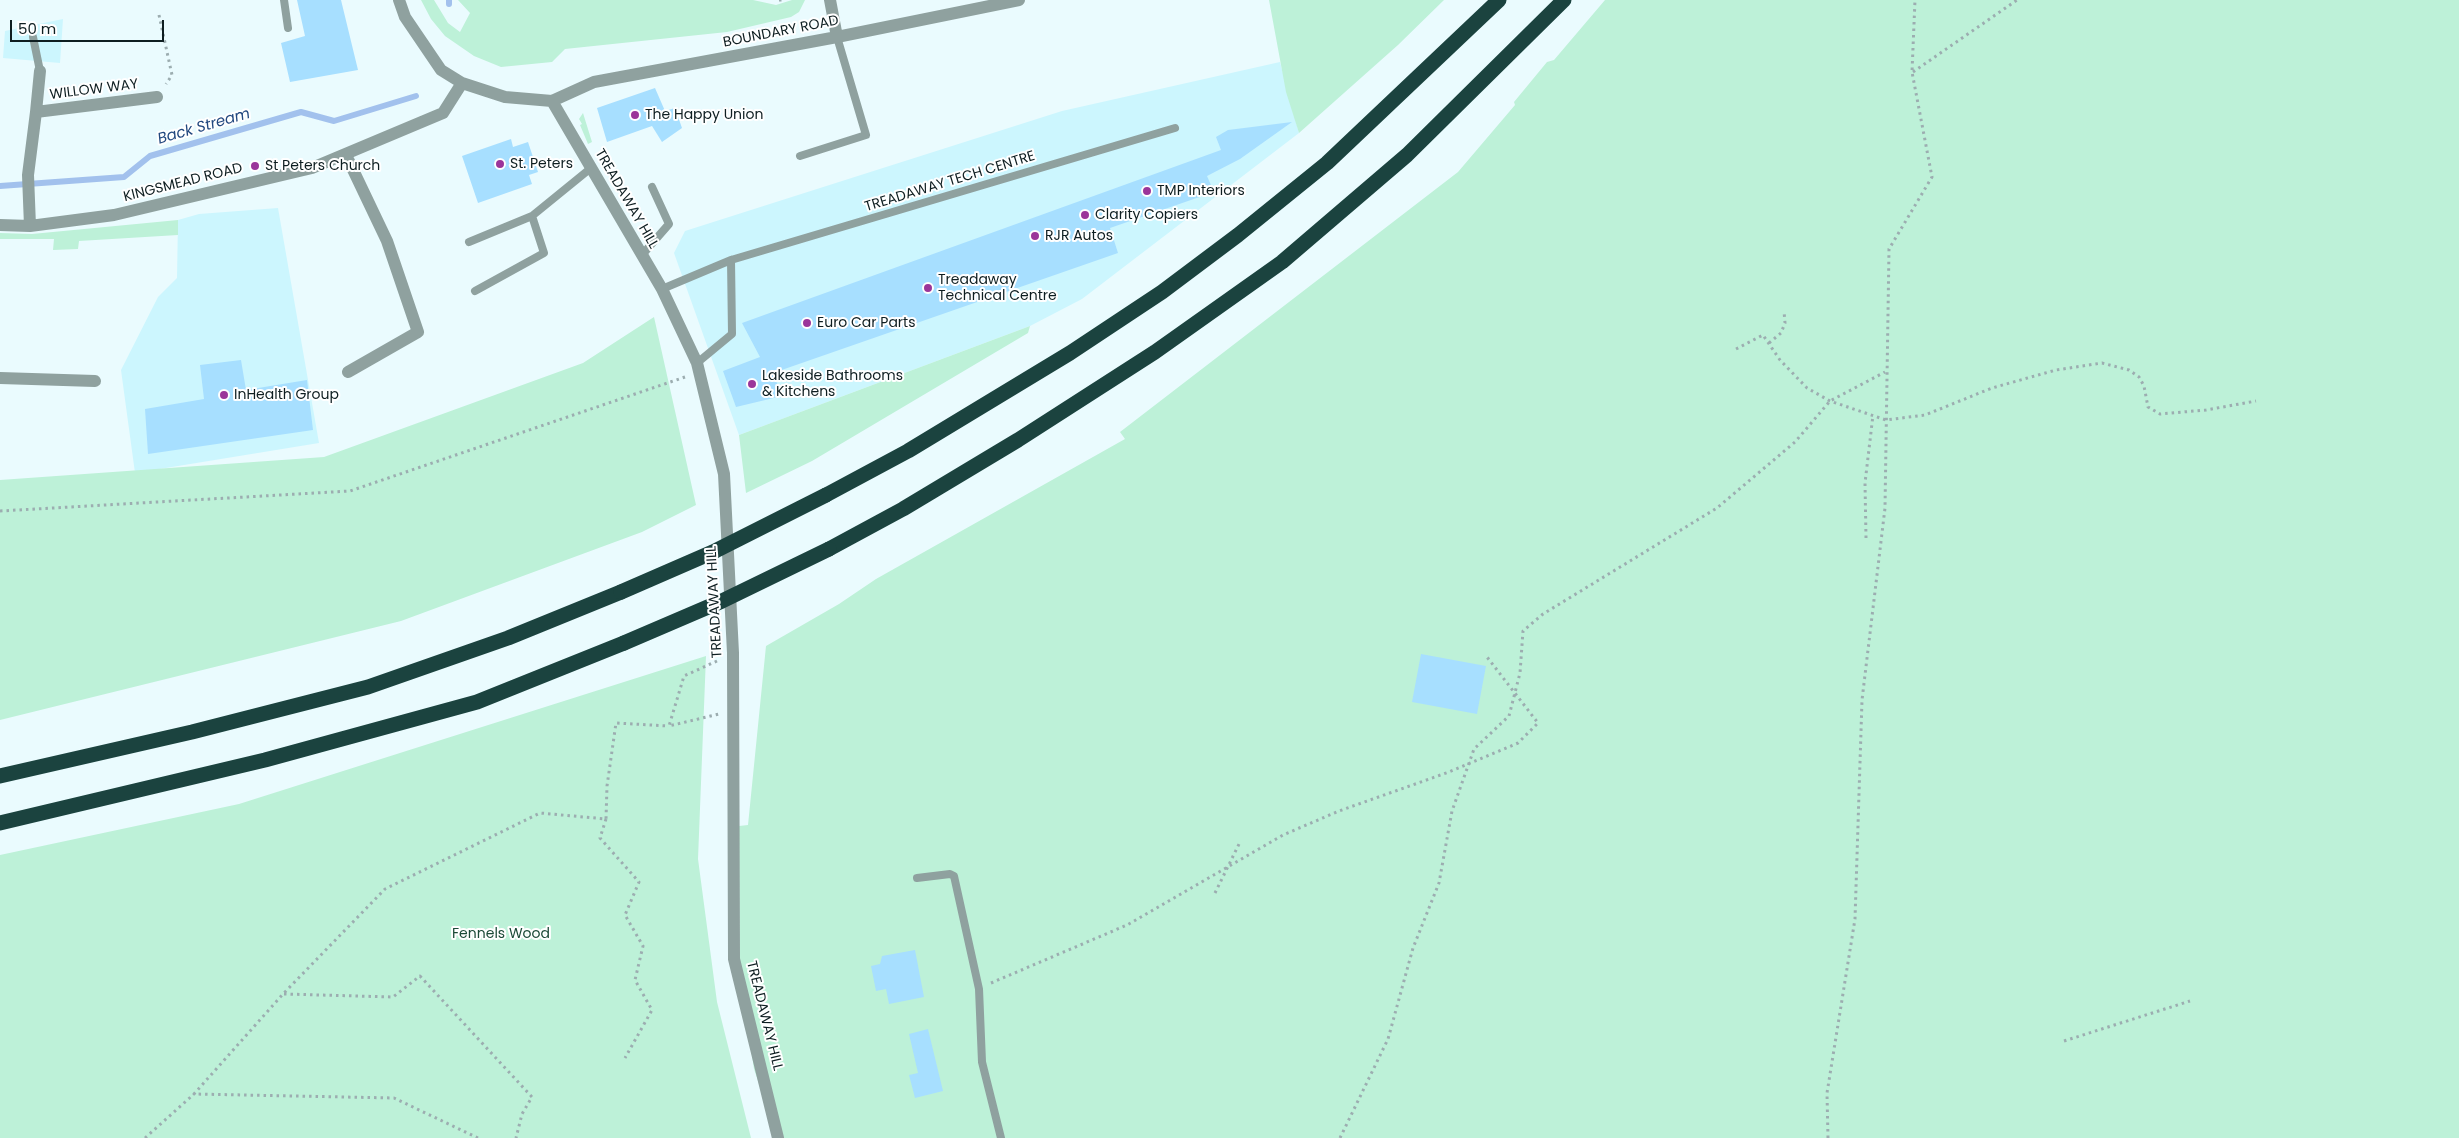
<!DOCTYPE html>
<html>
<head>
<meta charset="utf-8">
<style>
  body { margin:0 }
  #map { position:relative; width:2459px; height:1138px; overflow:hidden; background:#eafbfe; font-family:Poppins,sans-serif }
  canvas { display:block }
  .scale { position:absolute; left:10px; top:20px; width:154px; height:22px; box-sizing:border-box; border:2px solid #0e1e21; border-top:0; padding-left:6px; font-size:15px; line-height:18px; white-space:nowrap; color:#0e1e21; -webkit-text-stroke:4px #fff; paint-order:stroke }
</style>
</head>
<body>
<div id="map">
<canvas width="2459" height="1138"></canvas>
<div class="scale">50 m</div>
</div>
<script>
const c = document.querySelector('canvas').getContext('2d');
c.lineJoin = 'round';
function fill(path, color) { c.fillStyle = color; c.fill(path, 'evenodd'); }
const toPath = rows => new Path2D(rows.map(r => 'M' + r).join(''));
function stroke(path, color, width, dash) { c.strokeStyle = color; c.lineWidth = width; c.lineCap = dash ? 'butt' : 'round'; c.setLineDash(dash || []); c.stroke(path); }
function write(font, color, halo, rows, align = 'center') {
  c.font = font + ' Poppins,sans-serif'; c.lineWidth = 4; c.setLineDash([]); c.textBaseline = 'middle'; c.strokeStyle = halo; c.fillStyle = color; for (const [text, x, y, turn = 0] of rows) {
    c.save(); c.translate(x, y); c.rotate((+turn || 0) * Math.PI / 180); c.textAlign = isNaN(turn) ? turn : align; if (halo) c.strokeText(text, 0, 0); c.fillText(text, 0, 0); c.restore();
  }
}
fill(toPath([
  [63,19,60,63,3,58,5,31],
  [1280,62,1299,133,1082,299,1030,326,739,435,674,253,685,231,1062,111],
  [278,208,319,443,135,473,121,370,158,297,177,278,178,220,199,214]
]), '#ccf6fe');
fill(toPath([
  [421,0,434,0,448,23,460,32,470,13,458,0,753,0,776,5,792,0,805,0,799,12,791,17,727,32,565,49,552,62,501,67,474,56,445,36,431,19],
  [1269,0,1444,0,1398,45,1299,133,1286,92],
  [1605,0,2459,0,2459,1138,777,1138,754,1069,740,977,739,826,748,825,766,646,839,604,876,579,1125,439,1120,432,1458,172,1515,105,1514,102,1547,62,1554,60],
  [583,113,592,142,588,144,580,125,582,124,579,119],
  [178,220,178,235,79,241,78,249,53,250,54,239,0,239,0,233,32,234],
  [654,317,696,505,642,532,401,621,0,720,0,480,324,457,583,363],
  [1030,326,1028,333,812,461,746,493,739,435],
  [706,656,698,859,717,1002,751,1138,0,1138,0,855,239,804]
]), '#bdf1d8');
stroke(toPath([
  [449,0,449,4],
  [0,186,124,177,150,156,301,112,334,121,416,96]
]), '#a2c1ed', 6);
fill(toPath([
  [297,0,341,0,358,70,290,82,281,43,305,36],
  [655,88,665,111,675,108,682,128,662,142,652,126,607,142,597,108],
  [1292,122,1240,159,1207,176,1214,192,1110,228,1118,253,773,373,782,396,736,407,723,371,760,357,742,323,1221,150,1216,137,1228,130],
  [511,139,513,147,528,142,538,172,529,175,532,184,478,203,462,156],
  [241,360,246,390,307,380,313,430,148,454,145,409,204,399,200,365],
  [1421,654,1486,666,1477,714,1412,702],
  [915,950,924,997,889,1004,886,989,876,991,871,966,880,964,882,956],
  [928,1029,943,1091,915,1098,909,1075,918,1073,909,1034]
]), '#a7dfff');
stroke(toPath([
  [779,0,784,0],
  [159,15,172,75,166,84],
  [1913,72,2017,0],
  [1769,343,1781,333,1785,323,1784,311],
  [1736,349,1763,335,1780,360,1807,388,1830,401,1886,420,1925,415,1992,388,2056,370,2102,363,2129,370,2139,377,2144,386,2148,407,2160,414,2206,410,2256,401],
  [0,511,350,491,685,377],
  [1866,538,1865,483,1873,415],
  [717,661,684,676,669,726,719,714],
  [606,819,600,838,639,882,625,915,643,946,635,980,652,1010,625,1058],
  [1215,893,1240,842],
  [991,983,1127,925,1283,835,1339,811,1449,772,1518,743,1538,723,1487,657],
  [284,994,393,997,420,976,532,1097,522,1114,516,1138],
  [2064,1041,2190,1001],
  [145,1138,194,1094],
  [478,1138,394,1098,194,1094,283,994,385,889,540,813,606,819,607,786,616,723,669,726],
  [1340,1138,1388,1039,1413,948,1439,883,1452,811,1474,749,1509,716,1520,673,1523,631,1543,614,1717,508,1795,442,1830,401,1885,372],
  [1828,1138,1827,1093,1855,919,1862,700,1885,508,1889,249,1932,177,1912,72,1915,0]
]), '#9cadb0', 3, [2.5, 4]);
stroke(toPath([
  [284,0,288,28],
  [33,37,40,71],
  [800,156,866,135,837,37],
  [469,242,532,216,591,168],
  [642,255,669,224,652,187],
  [662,289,731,260],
  [475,291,544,253,532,216],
  [697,363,732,334,731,260,1175,128],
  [917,878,950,874,954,876,979,989,982,1062,1001,1138]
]), '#8fa19f', 8);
stroke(toPath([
  [399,0,405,17,441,70,462,83],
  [830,0,837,37],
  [552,101,662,289,697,363,724,474,733,653,734,959,778,1138],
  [36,112,40,71],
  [346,155,387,241,418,332,348,372],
  [0,225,30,226,114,215,312,168,443,113,462,83,505,97,552,101,594,82,837,37,1019,0],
  [30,226,28,175,36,112,157,97],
  [0,378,95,381]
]), '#8fa19f', 12);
stroke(toPath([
  [826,495,908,451,1070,353,1162,292,1238,235,1327,163,1499,0],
  [829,549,903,509,1018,440,1155,352,1282,262,1407,155,1564,0],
  [0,776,192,732,368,687,508,638,621,592],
  [0,823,265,760,477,702,624,643]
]), '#1b433f', 15);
stroke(toPath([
  [621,592,713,552,826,495],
  [624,643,722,601,829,549]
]), '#1b433f', 15);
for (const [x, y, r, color] of [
  [635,115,5,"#9b359a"],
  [500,164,5,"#9b359a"],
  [255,166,5,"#9b359a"],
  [1147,191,5,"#9b359a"],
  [1085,215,5,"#9b359a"],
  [1035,236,5,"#9b359a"],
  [928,288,5,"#9b359a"],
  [807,323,5,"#9b359a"],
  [752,384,5,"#9b359a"],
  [224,395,5,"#9b359a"]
]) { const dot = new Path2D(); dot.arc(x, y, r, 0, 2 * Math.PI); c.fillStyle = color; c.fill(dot); stroke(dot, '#fff', 2); }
write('14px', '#0e1e21', '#fff', [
  ["BOUNDARY ROAD",781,32,-11],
  ["WILLOW WAY",94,90,-7],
  ["TREADAWAY TECH CENTRE",950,182,-17],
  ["KINGSMEAD ROAD",183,183,-14],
  ["TREADAWAY HILL",626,199,60],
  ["TREADAWAY HILL",715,602,-93],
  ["TREADAWAY HILL",764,1016,76]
]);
write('14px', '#0e1e21', '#fff', [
  ["The Happy Union",645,115],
  ["St. Peters",510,164],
  ["St Peters Church",265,166],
  ["TMP Interiors",1157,191],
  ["Clarity Copiers",1095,215],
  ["RJR Autos",1045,236],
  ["Treadaway",938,280],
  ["Technical Centre",938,296],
  ["Euro Car Parts",817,323],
  ["Lakeside Bathrooms",762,376],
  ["& Kitchens",762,392],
  ["InHealth Group",234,395]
], 'left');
write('14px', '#1b4a37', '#fff', [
  ["Fennels Wood",501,934]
]);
write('italic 15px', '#22487f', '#fff', [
  ["Back Stream",204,127,-16]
]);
</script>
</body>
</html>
